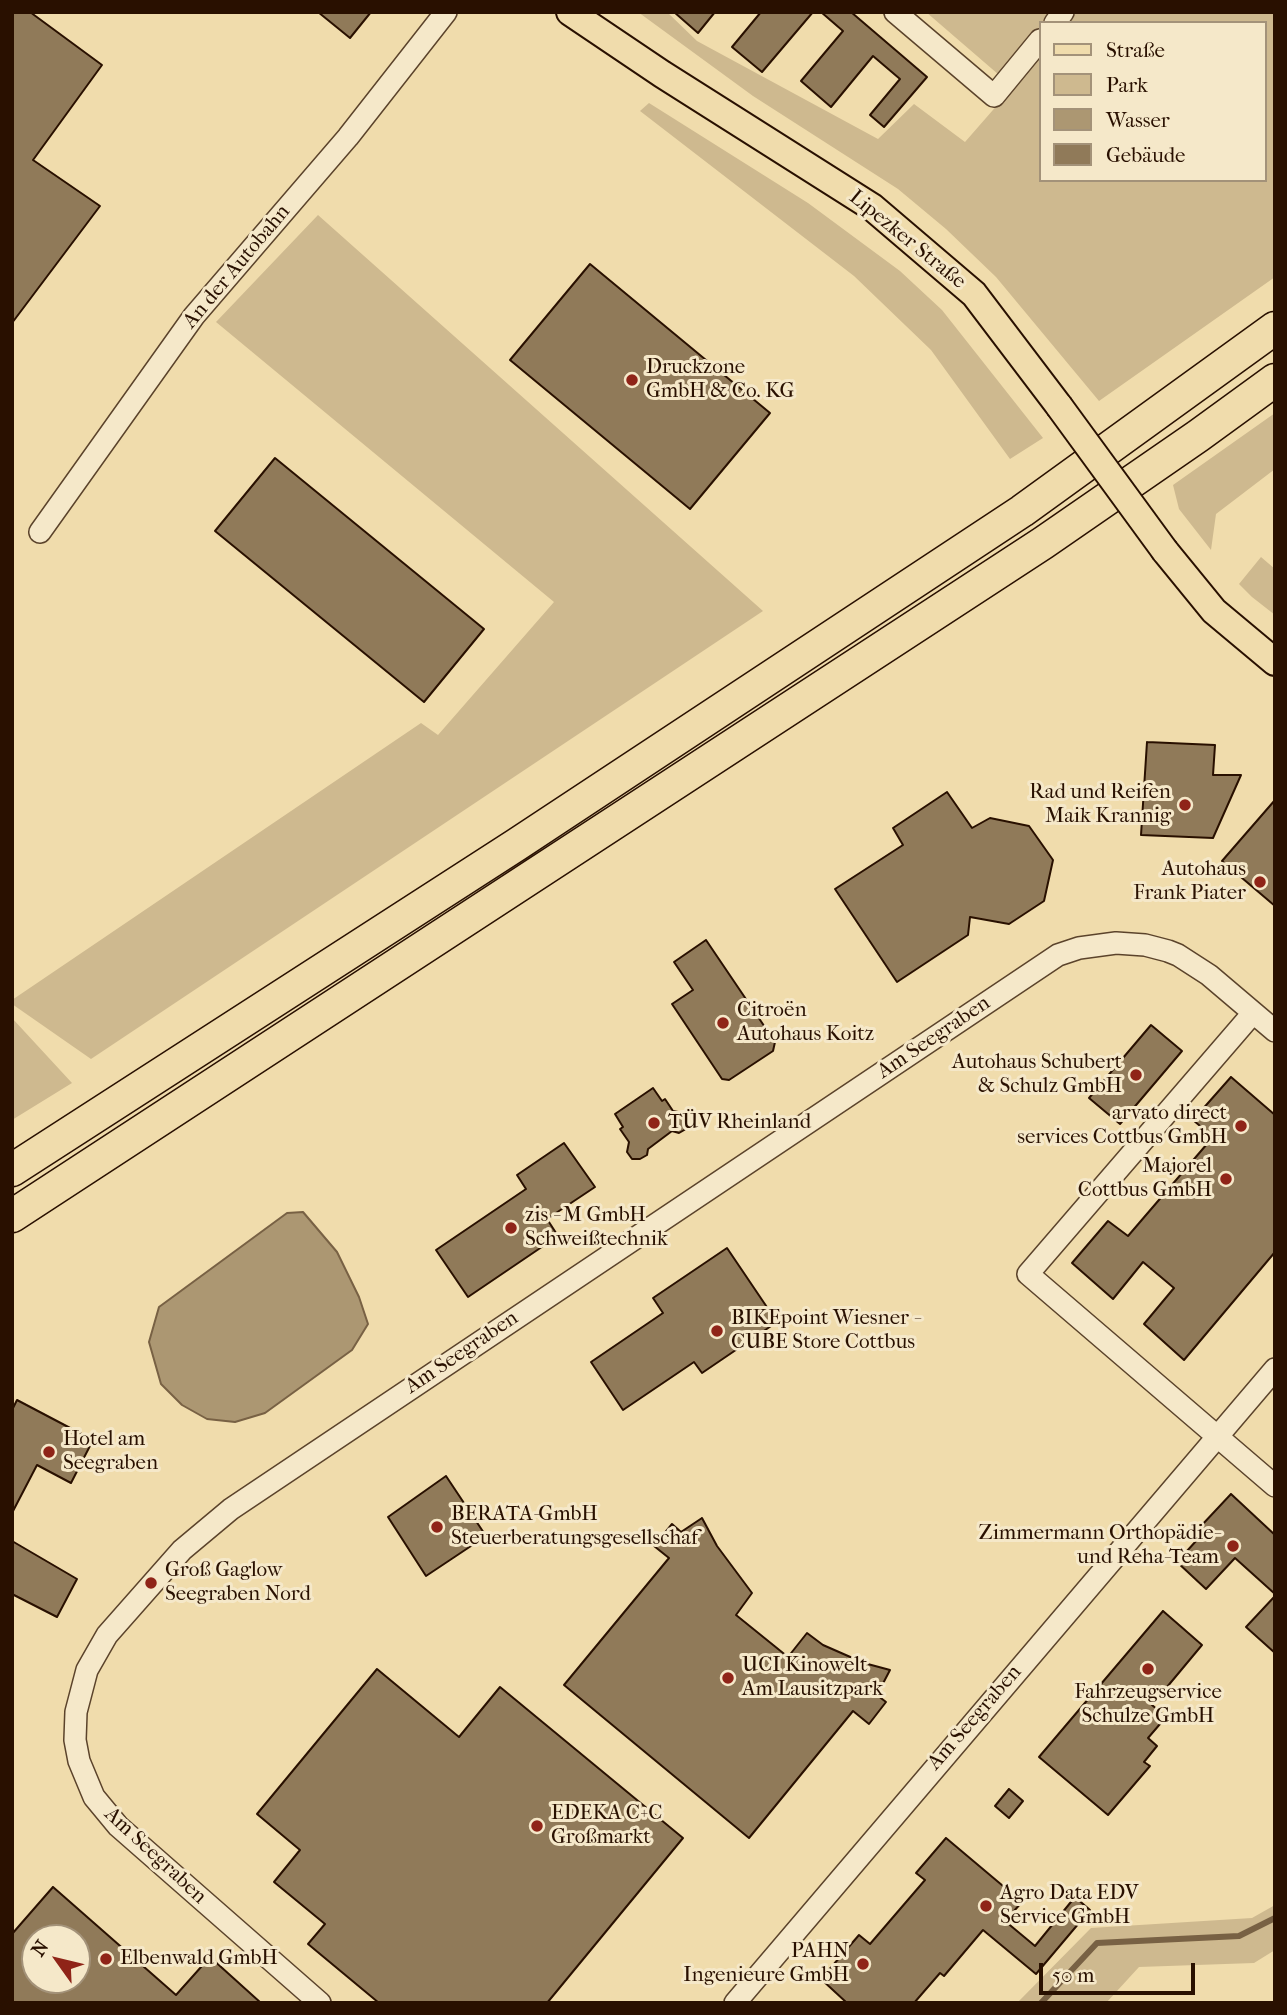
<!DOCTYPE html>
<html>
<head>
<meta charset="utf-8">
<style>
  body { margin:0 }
  #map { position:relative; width:1287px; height:2015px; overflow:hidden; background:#f0dcac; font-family:"IM FELL French Canon",serif }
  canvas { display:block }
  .frame { position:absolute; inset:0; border:14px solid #291000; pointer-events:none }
  .legend { position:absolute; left:1039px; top:21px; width:228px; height:161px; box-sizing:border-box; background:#f5e8c9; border:2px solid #a39279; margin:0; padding:9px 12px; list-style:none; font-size:21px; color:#291000 }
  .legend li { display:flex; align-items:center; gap:14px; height:35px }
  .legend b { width:35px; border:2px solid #a39279 }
  .north { position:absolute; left:21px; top:1924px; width:70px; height:70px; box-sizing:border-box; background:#f5e8c9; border:2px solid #a39279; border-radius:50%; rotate:304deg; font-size:19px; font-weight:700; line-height:28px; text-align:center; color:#291000 }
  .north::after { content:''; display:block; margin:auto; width:24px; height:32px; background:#8f2418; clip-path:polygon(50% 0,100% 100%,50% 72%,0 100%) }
  .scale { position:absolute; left:1039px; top:1963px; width:156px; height:32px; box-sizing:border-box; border:4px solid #291000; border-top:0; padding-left:9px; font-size:21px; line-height:24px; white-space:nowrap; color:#291000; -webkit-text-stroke:5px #f5e8c9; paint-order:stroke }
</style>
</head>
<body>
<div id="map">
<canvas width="1287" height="2015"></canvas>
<div class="frame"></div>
<ul class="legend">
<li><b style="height:9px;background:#f0dcac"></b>Straße</li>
<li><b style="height:19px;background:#ceb98f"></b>Park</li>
<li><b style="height:19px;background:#ac9772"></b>Wasser</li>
<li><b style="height:19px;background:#907a59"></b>Gebäude</li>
</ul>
<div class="north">N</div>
<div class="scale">50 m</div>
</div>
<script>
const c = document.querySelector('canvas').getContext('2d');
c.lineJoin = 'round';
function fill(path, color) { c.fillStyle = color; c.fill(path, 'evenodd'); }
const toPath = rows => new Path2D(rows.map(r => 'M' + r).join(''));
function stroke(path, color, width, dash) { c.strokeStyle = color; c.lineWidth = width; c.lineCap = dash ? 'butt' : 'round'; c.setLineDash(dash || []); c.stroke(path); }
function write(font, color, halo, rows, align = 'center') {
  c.font = font + ' "IM FELL French Canon",serif'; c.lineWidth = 6; c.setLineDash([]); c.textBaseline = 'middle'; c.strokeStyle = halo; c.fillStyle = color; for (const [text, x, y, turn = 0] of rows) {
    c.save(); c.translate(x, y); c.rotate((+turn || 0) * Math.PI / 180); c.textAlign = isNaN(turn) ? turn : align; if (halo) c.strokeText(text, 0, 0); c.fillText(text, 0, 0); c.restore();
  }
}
fill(toPath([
  [638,12,667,12,697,41,878,139,914,104,965,142,1013,87,926,12,1275,12,1275,277,1099,401,996,277,946,229,898,189,753,96],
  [1040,23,1264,23,1264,180,1040,180],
  [649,103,808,203,900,271,942,310,1043,438,1010,459,931,350,854,276,640,111],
  [318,215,763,611,91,1059,12,1004,12,1000,421,723,438,735,554,602,216,322],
  [1275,413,1275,469,1216,514,1211,550,1179,509,1173,485],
  [1261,557,1275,569,1275,615,1252,597,1239,584],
  [12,1018,72,1083,12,1120],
  [1275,1905,1275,1950,1254,1963,1139,1967,1106,2003,1017,2003,1091,1928,1252,1918]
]), '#ceb98f');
const water = toPath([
  [303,1212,337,1252,359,1297,368,1324,352,1350,265,1413,235,1422,207,1419,182,1405,161,1384,149,1342,159,1307,287,1213,303,1212]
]);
fill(water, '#ac9772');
stroke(water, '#786144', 2);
stroke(toPath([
  [1041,2003,1097,1943,1239,1936,1275,1918]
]), '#786144', 6);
const building = toPath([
  [12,12,30,12,102,65,33,160,100,206,12,323,12,12],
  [318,12,371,12,350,38,318,12],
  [674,12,715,12,698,33,674,12],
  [761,12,813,12,762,72,732,47,761,12],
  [821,12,851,12,927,77,884,127,870,115,900,79,873,56,831,107,801,81,843,31,821,12],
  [590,264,770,413,690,509,510,360,590,264],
  [275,458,484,629,424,702,215,531,275,458],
  [1147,742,1215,745,1213,775,1241,775,1213,838,1141,835,1147,742],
  [947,792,972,828,990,818,1029,826,1053,860,1044,901,1009,924,970,917,968,935,897,982,835,889,903,845,893,828,947,792],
  [1275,800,1275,906,1222,861,1275,800],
  [706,940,775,1042,773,1051,729,1080,722,1079,672,1004,693,990,674,962,706,940],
  [1151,1025,1182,1051,1120,1124,1089,1098,1151,1025],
  [1231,1077,1275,1115,1275,1252,1184,1360,1144,1324,1174,1288,1143,1262,1113,1299,1072,1263,1108,1221,1128,1236,1213,1137,1193,1120,1231,1077],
  [653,1088,662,1101,665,1099,673,1111,683,1113,688,1120,686,1129,679,1133,672,1131,648,1149,647,1155,640,1159,632,1159,627,1152,629,1142,620,1129,623,1127,615,1114,653,1088],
  [564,1143,595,1187,547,1219,558,1236,468,1297,436,1250,526,1189,517,1175,564,1143],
  [727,1248,777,1322,702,1373,694,1362,623,1410,591,1362,663,1313,653,1298,727,1248],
  [17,1400,93,1440,71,1483,37,1465,12,1513,12,1410,17,1400],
  [446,1476,486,1536,426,1576,388,1517,446,1476],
  [1231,1494,1275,1535,1275,1594,1235,1558,1206,1589,1177,1562,1206,1530,1201,1526,1231,1494],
  [702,1518,717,1546,752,1593,736,1615,788,1657,807,1633,823,1645,864,1663,890,1670,877,1695,886,1702,869,1724,853,1711,749,1838,564,1685,669,1558,654,1546,672,1524,681,1532,702,1518],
  [12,1541,77,1579,57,1617,12,1594,12,1541],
  [1275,1596,1275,1653,1246,1627,1275,1596],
  [1163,1611,1202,1645,1152,1705,1166,1717,1148,1738,1157,1746,1144,1762,1150,1766,1108,1815,1039,1757,1163,1611],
  [377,1669,459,1737,500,1687,683,1838,547,2003,379,2003,308,1944,325,1924,274,1882,300,1850,257,1814,377,1669],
  [1009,1789,1023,1801,1009,1818,995,1806,1009,1789],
  [946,1838,1022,1902,1005,1921,1035,1946,1075,1897,1090,1910,1036,1974,983,1930,944,1976,940,1973,914,2003,847,2003,821,1979,859,1935,870,1944,925,1880,916,1873,946,1838],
  [53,1887,176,1995,210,1957,261,2003,12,2003,12,1934,53,1887],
  [35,1938,77,1938,77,1980,35,1980,35,1938]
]);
fill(building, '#907a59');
stroke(building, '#291000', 2);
const minor = toPath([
  [895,12,994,96,1040,40],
  [1055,23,1063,12],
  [40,532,194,316,348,137,446,12],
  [1253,1013,1028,1274,1275,1486],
  [320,2003,118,1826,94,1797,79,1761,75,1740,76,1712,87,1670,107,1635,182,1550,231,1509,1058,955,1079,948,1116,943,1145,945,1168,951,1178,955,1209,975,1275,1031],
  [735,2003,1275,1369]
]);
const major = toPath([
  [570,12,662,74,872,207,974,294,1059,406],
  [1165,551,1214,611,1275,662]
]);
const highway = toPath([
  [12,1170,516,845,1022,511,1275,328],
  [12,1216,1043,543,1198,436,1275,380]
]);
stroke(minor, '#5b432b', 24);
stroke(major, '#291000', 30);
stroke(highway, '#291000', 35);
stroke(minor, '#f5e8c9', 21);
stroke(major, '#f0dcac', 26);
stroke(highway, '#f0dcac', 32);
const majorBridge = toPath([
  [1059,406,1165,551]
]);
stroke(majorBridge, '#291000', 30, []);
stroke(majorBridge, '#f0dcac', 26);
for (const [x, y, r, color] of [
  [632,380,7,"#8f2418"],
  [1185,805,7,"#8f2418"],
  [1260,882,7,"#8f2418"],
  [723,1023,7,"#8f2418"],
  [1136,1075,7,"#8f2418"],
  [654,1123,7,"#8f2418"],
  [1241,1126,7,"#8f2418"],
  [1226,1179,7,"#8f2418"],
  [511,1228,7,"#8f2418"],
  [717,1331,7,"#8f2418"],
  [49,1452,7,"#8f2418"],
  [437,1527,7,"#8f2418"],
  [1233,1546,7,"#8f2418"],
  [151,1583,7,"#8f2418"],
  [1148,1669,7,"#8f2418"],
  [728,1678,7,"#8f2418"],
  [537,1826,7,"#8f2418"],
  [986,1906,7,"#8f2418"],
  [106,1959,7,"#8f2418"],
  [863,1964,7,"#8f2418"]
]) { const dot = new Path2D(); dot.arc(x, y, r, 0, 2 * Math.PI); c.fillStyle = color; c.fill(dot); stroke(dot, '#f5e8c9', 2.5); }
write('21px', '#291000', '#f5e8c9', [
  ["Lipezker Straße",907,240,39],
  ["An der Autobahn",237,267,-50],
  ["Am Seegraben",934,1038,-34],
  ["Am Seegraben",462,1353,-34],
  ["Am Seegraben",975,1718,-49],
  ["Am Seegraben",155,1856,43]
]);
write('21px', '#291000', '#f5e8c9', [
  ["Druckzone",646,368],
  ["GmbH & Co. KG",646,392],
  ["Rad und Reifen",1171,793,"right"],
  ["Maik Krannig",1171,817,"right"],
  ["Autohaus",1246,870,"right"],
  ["Frank Piater",1246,894,"right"],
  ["Citroën",737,1011],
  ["Autohaus Koitz",737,1035],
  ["Autohaus Schubert",1122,1063,"right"],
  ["& Schulz GmbH",1122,1087,"right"],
  ["arvato direct",1227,1114,"right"],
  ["services Cottbus GmbH",1227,1138,"right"],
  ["TÜV Rheinland",668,1123],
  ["Majorel",1212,1167,"right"],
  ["Cottbus GmbH",1212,1191,"right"],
  ["zis - M GmbH",525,1216],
  ["Schweißtechnik",525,1240],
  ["BIKEpoint Wiesner -",731,1319],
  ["CUBE Store Cottbus",731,1343],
  ["Hotel am",63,1440],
  ["Seegraben",63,1464],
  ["BERATA-GmbH",451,1515],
  ["Steuerberatungsgesellschaf",451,1539],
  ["Zimmermann Orthopädie-",1219,1534,"right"],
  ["und Reha-Team",1219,1558,"right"],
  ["Groß Gaglow",165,1571],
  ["Seegraben Nord",165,1595],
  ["UCI Kinowelt",742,1666],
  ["Am Lausitzpark",742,1690],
  ["Fahrzeugservice",1148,1693,"center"],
  ["Schulze GmbH",1148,1717,"center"],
  ["EDEKA C+C",551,1814],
  ["Großmarkt",551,1838],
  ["Agro Data EDV",1000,1894],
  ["Service GmbH",1000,1918],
  ["PAHN",849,1952,"right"],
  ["Ingenieure GmbH",849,1976,"right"],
  ["Elbenwald GmbH",120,1959]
], 'left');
</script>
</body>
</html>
